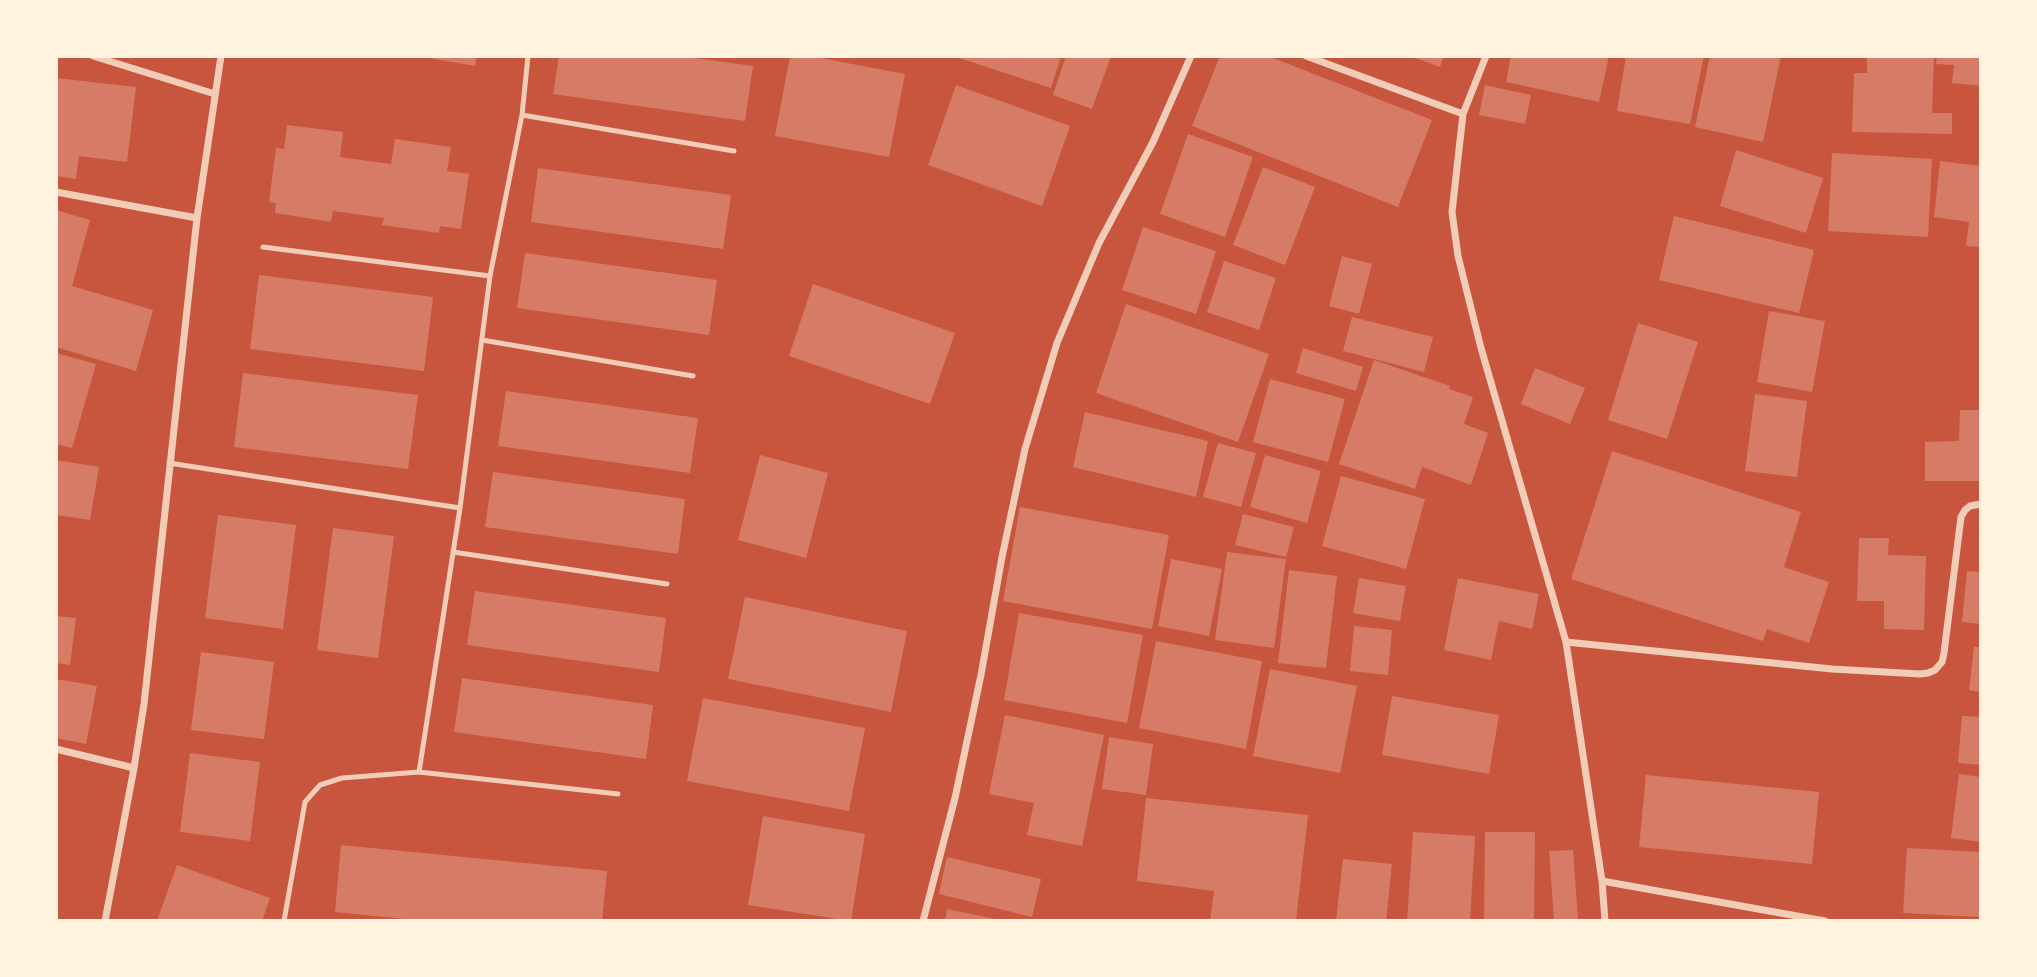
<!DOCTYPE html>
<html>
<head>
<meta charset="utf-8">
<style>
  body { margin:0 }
  #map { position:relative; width:2037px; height:977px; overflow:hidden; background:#c8553d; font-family:Cabin,sans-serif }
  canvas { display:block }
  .frame { position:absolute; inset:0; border:58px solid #fff3e0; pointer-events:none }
</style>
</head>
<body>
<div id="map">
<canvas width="2037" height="977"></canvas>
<div class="frame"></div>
</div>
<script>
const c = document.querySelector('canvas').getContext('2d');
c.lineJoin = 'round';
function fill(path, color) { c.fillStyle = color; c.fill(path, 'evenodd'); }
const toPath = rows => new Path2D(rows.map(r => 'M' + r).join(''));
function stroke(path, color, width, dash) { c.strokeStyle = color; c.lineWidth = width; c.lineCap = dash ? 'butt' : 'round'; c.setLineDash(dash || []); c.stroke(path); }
fill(toPath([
  [418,56,477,56,475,66],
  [559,56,680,56,753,66,745,121,553,94],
  [790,56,810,56,905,74,889,157,775,136],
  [953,56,1061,56,1051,88],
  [1066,56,1111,56,1092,109,1053,95],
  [1220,56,1268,56,1432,120,1398,207,1192,126],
  [1410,56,1444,56,1440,67],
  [1511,56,1609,56,1599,102,1506,82],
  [1626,56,1704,56,1690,124,1617,111],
  [1710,56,1781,56,1763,142,1695,127],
  [1867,56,1934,56,1932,113,1952,113,1952,134,1852,132,1854,73,1867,73],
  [1937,56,1981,56,1981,86,1952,83,1954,65,1936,64],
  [56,78,136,87,127,162,79,156,76,179,56,176],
  [956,85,1070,126,1042,206,928,165],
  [1485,85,1531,95,1525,124,1479,115],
  [287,125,343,132,340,157,391,164,395,139,451,147,447,171,469,174,461,229,440,226,439,233,382,225,384,218,333,211,331,222,275,213,276,203,269,202,276,148,284,149],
  [1188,134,1253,157,1225,237,1160,214],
  [1736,150,1823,178,1806,233,1720,206],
  [1832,153,1932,159,1928,237,1828,231],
  [1940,161,1981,166,1981,247,1966,246,1969,222,1934,217],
  [1263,167,1315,187,1285,265,1233,245],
  [538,168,731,195,723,249,531,222],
  [56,210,90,220,72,286,153,310,136,371,56,347],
  [1674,216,1814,250,1799,313,1659,280],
  [1143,227,1216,251,1196,314,1122,290],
  [525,253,717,280,709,335,517,308],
  [1342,256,1372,264,1359,314,1329,306],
  [1224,261,1276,278,1259,330,1207,312],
  [259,275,433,297,424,371,250,349],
  [813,284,955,333,930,404,789,356],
  [1126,304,1269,354,1238,442,1096,393],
  [1769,311,1825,321,1812,392,1757,382],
  [1352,317,1433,337,1424,372,1343,351],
  [1638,323,1698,342,1667,439,1608,420],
  [1303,348,1363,367,1356,391,1296,373],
  [56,353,96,364,72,448,56,444],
  [1374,360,1450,386,1449,389,1473,397,1464,424,1488,433,1471,485,1422,467,1415,489,1339,464],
  [1535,368,1585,388,1570,424,1521,404],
  [243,373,418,395,408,469,234,447],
  [1270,379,1345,399,1328,462,1253,442],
  [506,391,698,418,690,473,498,446],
  [1755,394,1807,401,1797,477,1745,471],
  [1960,410,1981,410,1981,481,1925,481,1925,442,1959,441],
  [1085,412,1208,441,1196,497,1073,467],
  [1218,443,1256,453,1241,507,1203,497],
  [1612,451,1801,512,1784,567,1829,582,1809,643,1767,629,1763,641,1571,579],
  [760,455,828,473,806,558,738,540],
  [1265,455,1321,471,1307,523,1250,507],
  [56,460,99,467,90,520,56,515],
  [493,472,685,499,678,554,485,527],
  [1341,476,1425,499,1406,569,1322,546],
  [1020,507,1169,535,1152,629,1003,601],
  [1243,514,1294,527,1286,557,1235,545],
  [218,515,296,525,283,629,205,618],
  [333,528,394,536,378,658,317,650],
  [1859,538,1889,538,1888,555,1926,556,1924,630,1884,629,1884,601,1857,601],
  [1227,552,1286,559,1274,648,1215,640],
  [1171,559,1222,569,1209,636,1158,626],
  [1289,570,1337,576,1326,668,1278,663],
  [1967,571,1981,572,1981,624,1962,622],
  [1359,578,1406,586,1400,621,1353,613],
  [1458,578,1539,594,1532,629,1499,621,1491,660,1444,650],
  [475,591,666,618,659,672,467,645],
  [745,597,907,631,891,712,728,679],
  [1019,613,1143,635,1127,723,1004,700],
  [56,616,76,618,70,665,56,663],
  [1354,626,1392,630,1388,675,1350,671],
  [1156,641,1262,661,1246,749,1139,728],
  [1974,647,1981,647,1981,692,1969,690],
  [201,652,274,662,264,739,191,730],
  [1270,669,1357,686,1340,773,1253,756],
  [462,678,653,705,646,759,454,732],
  [56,679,97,686,86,744,56,738],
  [1392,696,1499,715,1489,774,1382,755],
  [703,698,865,728,849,811,687,781],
  [1005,715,1104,735,1082,846,1027,835,1034,803,989,794],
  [1962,716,1981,717,1981,765,1958,763],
  [1109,737,1153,744,1146,795,1102,789],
  [190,753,260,762,250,841,180,832],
  [1959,774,1981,777,1981,842,1951,838],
  [1646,775,1819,792,1812,864,1639,847],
  [1146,798,1308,815,1296,921,1210,921,1214,891,1137,881],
  [763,816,865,834,851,921,748,905],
  [1413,832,1475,836,1470,921,1407,921],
  [1485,832,1535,832,1534,921,1484,921],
  [341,845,607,871,602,921,425,921,335,912],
  [1907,848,1981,852,1981,917,1903,913],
  [1573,850,1578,921,1554,921,1549,851],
  [947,857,1041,879,1032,917,939,894],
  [1343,859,1392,864,1386,921,1336,921],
  [177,865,270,898,262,921,157,921],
  [947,909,1000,920,1000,921,945,921]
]), '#d67c66');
stroke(toPath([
  [522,115,734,151],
  [263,247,490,276],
  [482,340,693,376],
  [169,463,460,508],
  [453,552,667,584],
  [419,772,460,508,490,276,522,115,528,56],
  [284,921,305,802,320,785,342,778,419,772,618,794]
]), '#f1ccb7', 5);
stroke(toPath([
  [93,56,215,94],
  [1306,56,1463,114,1452,212,1458,256,1481,348,1566,642,1602,881,1605,921],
  [1463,114,1486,56],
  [56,192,197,218],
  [1566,642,1832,669,1920,674,1928,673,1935,670,1942,662,1944,653,1961,517,1965,510,1970,506,1981,504],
  [56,749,134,768],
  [1602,881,1825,921],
  [105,921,134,768,144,704,197,218,221,56],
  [923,921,955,798,981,675,1002,557,1025,449,1057,343,1099,243,1153,142,1191,56]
]), '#f1ccb7', 7);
</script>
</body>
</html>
